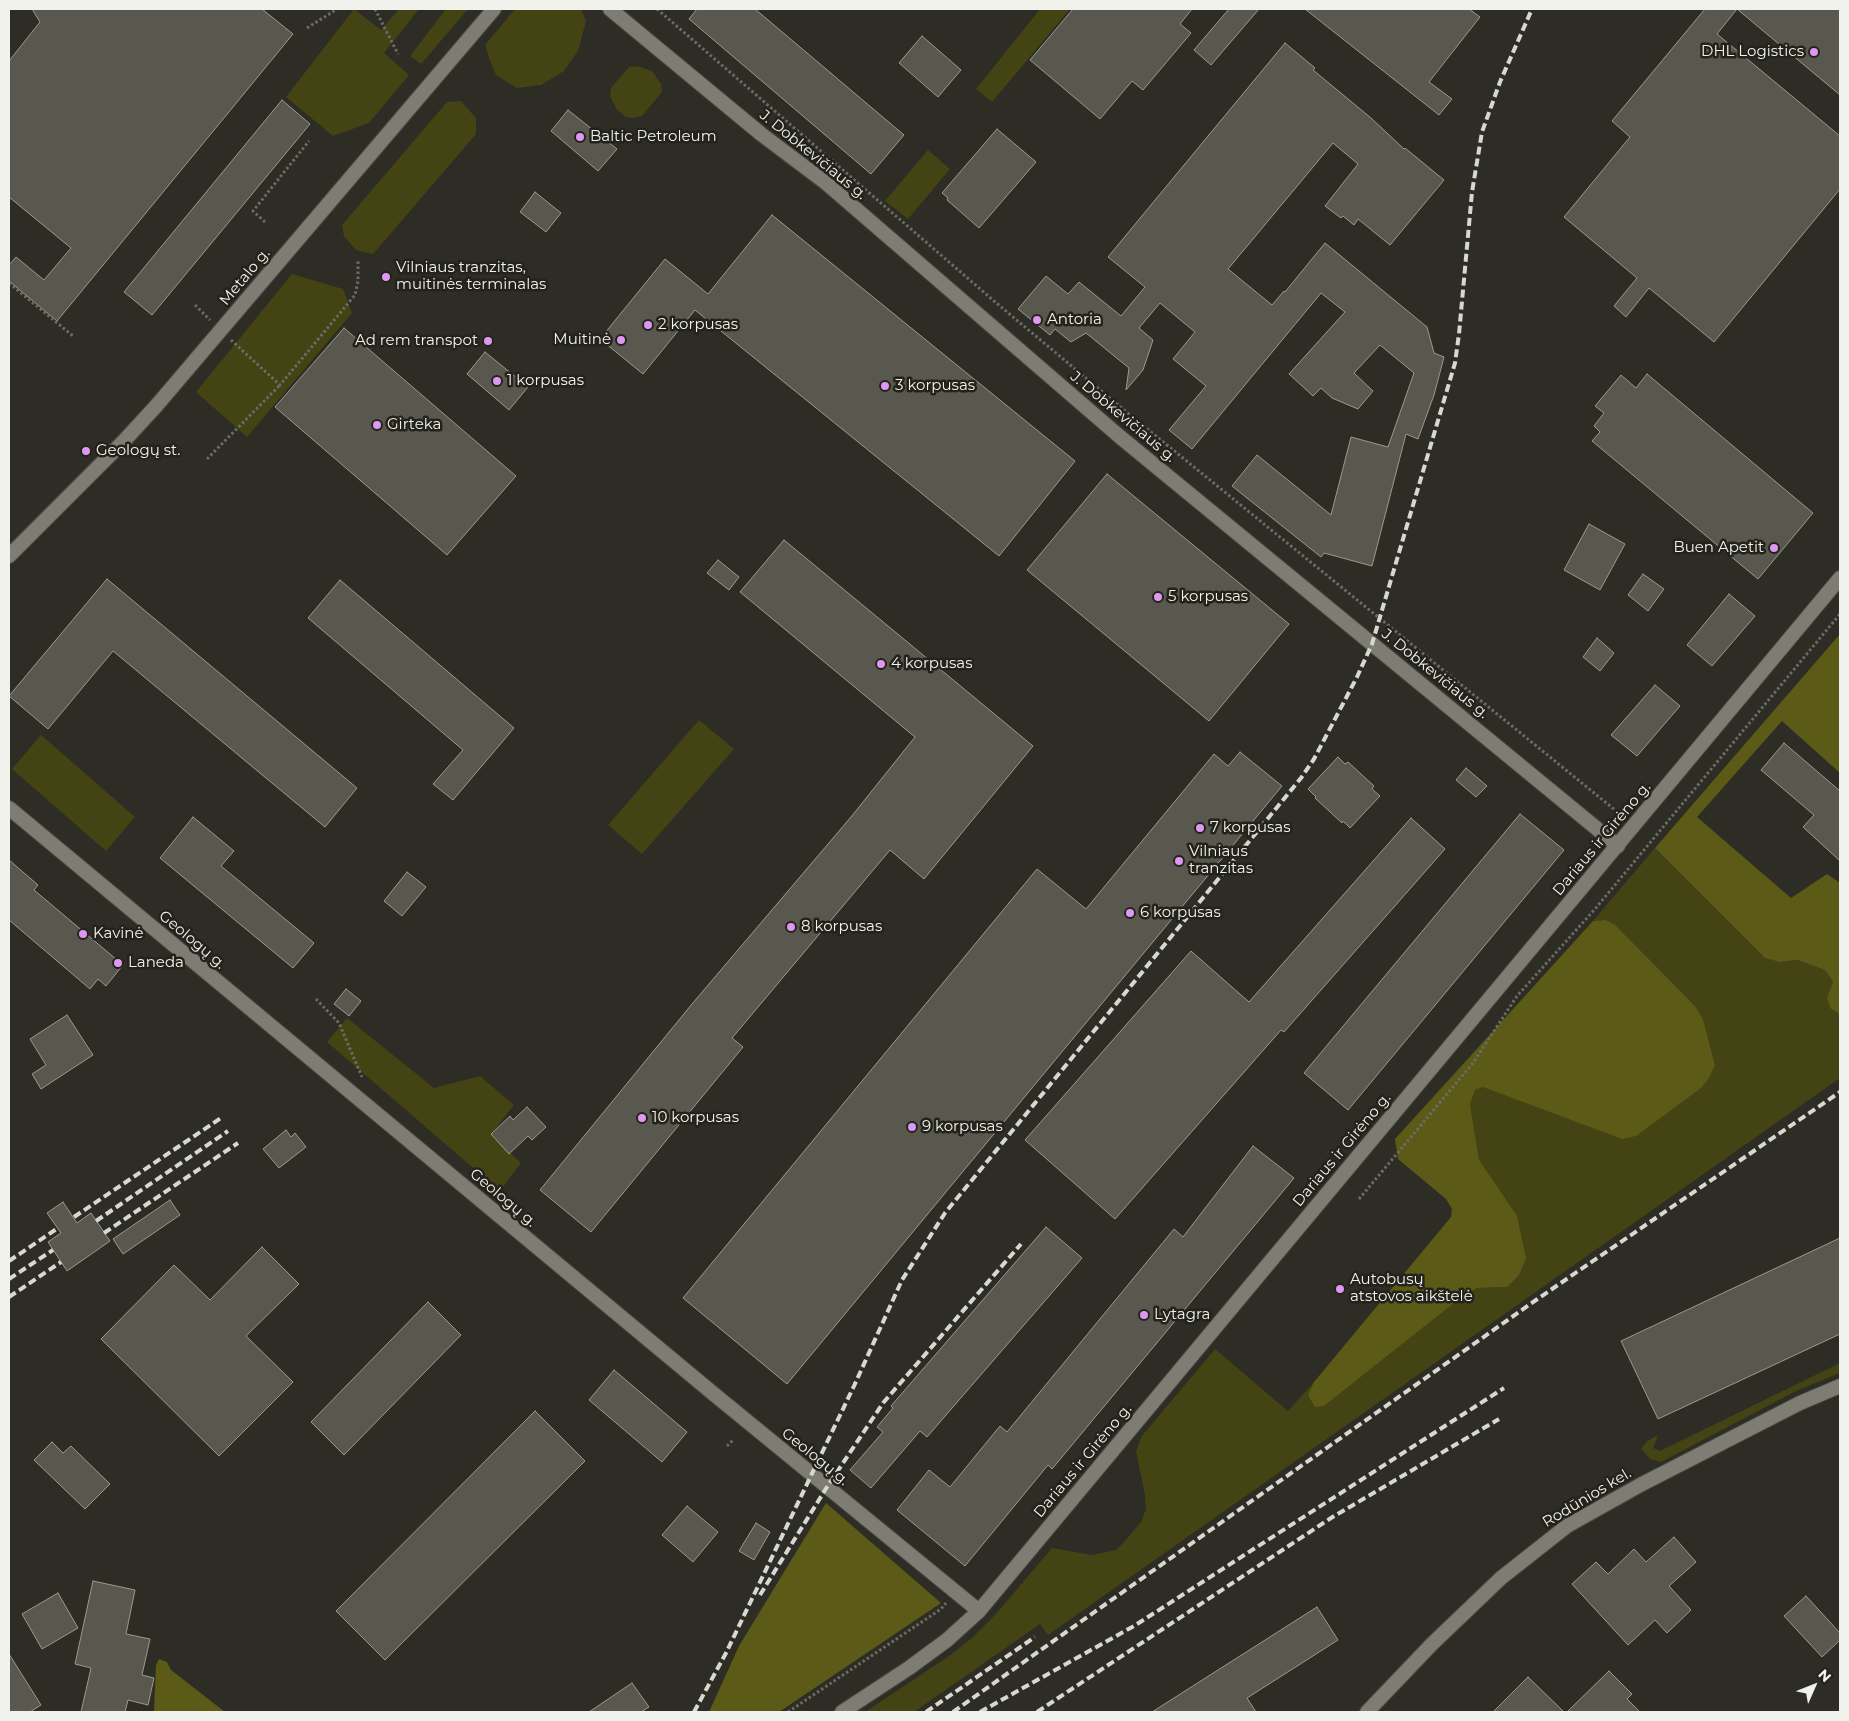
<!DOCTYPE html>
<html>
<head>
<meta charset="utf-8">
<style>
  body { margin:0 }
  #map { position:relative; width:1849px; height:1721px; overflow:hidden; background:#2d2d25; font-family:Montserrat,sans-serif }
  canvas { display:block }
  .frame { position:absolute; inset:0; border:10px solid #f2f2ed; pointer-events:none }
  .north { position:absolute; left:1789px; top:1661px; width:50px; height:50px; -webkit-text-stroke:4px #23231b; paint-order:stroke; rotate:46deg; font-size:14px; font-weight:700; line-height:20px; text-align:center; color:#f2f2ed }
  .north::after { content:''; display:block; margin:auto; width:18px; height:22px; background:#f2f2ed; clip-path:polygon(50% 0,100% 100%,50% 72%,0 100%) }
</style>
</head>
<body>
<div id="map">
<canvas width="1849" height="1721"></canvas>
<div class="frame"></div>
<div class="north">N</div>
</div>
<script>
const c = document.querySelector('canvas').getContext('2d');
c.lineJoin = 'round';
function fill(path, color) { c.fillStyle = color; c.fill(path, 'evenodd'); }
const toPath = rows => new Path2D(rows.map(r => 'M' + r).join(''));
function stroke(path, color, width, dash) { c.strokeStyle = color; c.lineWidth = width; c.lineCap = dash ? 'butt' : 'round'; c.setLineDash(dash || []); c.stroke(path); }
function write(font, color, halo, rows, align = 'center') {
  c.font = font + ' Montserrat,sans-serif'; c.lineWidth = 5; c.setLineDash([]); c.textBaseline = 'middle'; c.strokeStyle = halo; c.fillStyle = color; for (const [text, x, y, turn = 0] of rows) {
    c.save(); c.translate(x, y); c.rotate((+turn || 0) * Math.PI / 180); c.textAlign = isNaN(turn) ? turn : align; if (halo) c.strokeText(text, 0, 0); c.fillText(text, 0, 0); c.restore();
  }
}
fill(toPath([
  [354,9,381,30,399,9,419,9,384,53,409,75,369,123,333,136,286,97],
  [446,9,468,9,421,64,410,56],
  [515,9,581,9,586,21,578,51,564,71,541,85,517,88,496,75,490,61,485,45],
  [1040,9,1070,9,992,102,976,89],
  [637,66,652,71,661,84,662,92,642,116,634,118,626,117,617,110,610,96,611,88,629,67],
  [461,101,476,118,476,134,373,254,356,250,344,236,342,225,447,102],
  [928,150,950,169,908,219,885,201],
  [292,274,343,289,352,313,247,437,196,392],
  [699,720,734,749,642,854,608,825],
  [41,735,135,817,106,851,12,769],
  [1655,848,1765,958,1779,962,1797,960,1825,970,1833,982,1831,1009,1840,1014,1840,1078,1048,1635,1040,1624,914,1712,865,1712,949,1656,972,1638,995,1615,1052,1548,1092,1555,1116,1550,1125,1541,1141,1522,1146,1509,1145,1495,1136,1452,1141,1437,1215,1349,1288,1411,1314,1382,1308,1396,1324,1406,1463,1296,1477,1288,1507,1287,1494,1183,1479,1161,1470,1104,1475,1090,1483,1087,1715,1065,1703,1019,1695,1006,1605,920,1593,921],
  [347,1018,434,1088,480,1076,514,1105,491,1134,521,1163,500,1191,327,1042],
  [1840,1363,1840,1373,1798,1390,1661,1462,1650,1459,1641,1449,1647,1441,1658,1435,1653,1448,1660,1451]
]), '#444314');
fill(toPath([
  [1840,634,1840,773,1782,721,1697,817,1791,898,1827,874,1840,883,1840,1014,1831,1009,1827,998,1833,982,1825,970,1797,960,1779,962,1765,958,1655,848],
  [1605,920,1615,925,1695,1006,1703,1019,1715,1065,1709,1078,1701,1088,1636,1136,1622,1139,1483,1087,1475,1090,1470,1104,1479,1160,1517,1216,1526,1258,1519,1275,1507,1287,1477,1288,1463,1296,1324,1406,1315,1407,1308,1395,1314,1382,1451,1217,1452,1209,1446,1199,1398,1159,1395,1139,1593,921],
  [826,1503,941,1603,779,1712,709,1712,739,1646],
  [159,1659,167,1662,171,1670,225,1712,154,1712,156,1665]
]), '#5b5a17');
const building = toPath([
  [32,9,262,9,293,34,57,321,9,281,9,265,16,257,44,280,71,248,9,197,9,61,40,22,32,9],
  [697,9,755,9,904,135,871,174,689,19,697,9],
  [1073,9,1192,9,1180,24,1191,33,1143,90,1132,81,1100,119,1030,60,1073,9],
  [1229,9,1259,9,1211,65,1194,50,1229,9],
  [1305,9,1469,9,1480,17,1429,82,1452,99,1439,115,1305,9],
  [1705,9,1840,9,1840,95,1737,9,1717,34,1840,136,1840,189,1714,342,1649,288,1626,317,1614,306,1637,278,1564,217,1630,137,1612,121,1705,9],
  [922,36,961,70,938,97,899,63,922,36],
  [1285,43,1315,68,1313,70,1371,118,1404,149,1405,148,1444,180,1390,245,1358,219,1354,225,1343,216,1341,218,1325,206,1358,164,1333,143,1228,269,1272,305,1284,291,1285,292,1325,243,1427,327,1434,353,1444,357,1434,395,1418,439,1406,434,1372,566,1324,553,1321,557,1232,486,1257,455,1331,515,1351,437,1388,447,1414,373,1380,345,1354,373,1373,391,1358,409,1332,398,1321,388,1313,396,1289,374,1345,312,1321,293,1192,449,1169,430,1206,386,1173,359,1195,332,1160,303,1139,328,1153,340,1143,370,1126,390,1129,368,1086,333,1071,342,1055,329,1050,335,1018,309,1046,276,1068,294,1079,282,1121,316,1145,287,1108,257,1285,43],
  [282,100,310,124,152,315,124,292,282,100],
  [568,110,617,149,598,171,551,131,568,110],
  [997,129,1036,162,979,228,947,200,948,198,942,193,997,129],
  [535,192,561,213,546,232,520,212,535,192],
  [772,215,1075,461,999,556,695,310,643,374,600,339,665,259,708,294,772,215],
  [344,328,516,476,447,555,275,407,344,328],
  [485,352,528,387,509,410,467,374,485,352],
  [1647,374,1813,513,1758,579,1592,441,1600,432,1594,426,1604,413,1595,406,1621,375,1636,388,1647,374],
  [1107,474,1289,624,1209,721,1027,570,1107,474],
  [1589,524,1625,544,1600,590,1564,570,1589,524],
  [784,540,1033,746,924,879,890,850,732,1038,743,1047,591,1232,540,1190,692,1004,851,817,915,737,740,592,784,540],
  [718,560,739,577,729,590,707,573,718,560],
  [1643,574,1664,589,1648,611,1628,595,1643,574],
  [107,579,357,788,325,827,113,651,48,729,9,696,107,579],
  [340,580,514,728,453,800,433,784,463,750,308,618,340,580],
  [1729,594,1755,616,1712,666,1687,645,1729,594],
  [1597,638,1614,653,1600,671,1583,657,1597,638],
  [1655,685,1680,706,1637,756,1611,735,1655,685],
  [1784,743,1840,791,1840,861,1803,827,1814,815,1761,770,1784,743],
  [1240,752,1282,786,787,1384,683,1298,1037,869,1086,909,1214,754,1228,766,1240,752],
  [1338,757,1345,764,1348,762,1374,786,1372,789,1380,796,1350,828,1343,821,1342,823,1315,798,1316,797,1308,789,1338,757],
  [1466,768,1487,786,1476,797,1456,780,1466,768],
  [1520,814,1564,850,1348,1110,1304,1073,1520,814],
  [193,817,234,851,221,866,314,943,293,968,160,858,193,817],
  [1411,818,1445,849,1284,1032,1281,1030,1115,1219,1025,1140,1191,951,1249,1002,1411,818],
  [9,860,38,885,34,890,123,965,106,986,98,979,90,989,9,920,9,860],
  [407,872,426,887,402,916,384,901,407,872],
  [346,989,361,1001,349,1016,334,1004,346,989],
  [67,1015,93,1055,41,1089,32,1074,46,1065,30,1039,67,1015],
  [527,1107,546,1127,532,1140,528,1136,509,1154,491,1134,510,1116,513,1120,527,1107],
  [286,1130,291,1137,295,1133,306,1147,279,1168,263,1149,286,1130],
  [1253,1146,1294,1178,1052,1469,1048,1465,965,1566,897,1510,929,1470,950,1487,1000,1426,1007,1432,1174,1229,1183,1237,1253,1146],
  [170,1200,180,1215,123,1254,113,1239,170,1200],
  [63,1202,77,1223,91,1213,110,1241,67,1271,48,1242,61,1233,47,1213,63,1202],
  [1046,1227,1082,1258,927,1437,920,1431,871,1488,850,1470,883,1432,877,1427,893,1408,891,1406,1046,1227],
  [1840,1238,1840,1334,1658,1419,1621,1341,1840,1238],
  [262,1247,299,1284,246,1336,293,1382,219,1456,101,1339,174,1265,210,1300,262,1247],
  [428,1302,461,1335,344,1455,311,1422,428,1302],
  [614,1370,687,1432,662,1462,589,1400,614,1370],
  [535,1411,585,1461,385,1660,336,1611,535,1411],
  [52,1442,63,1453,71,1446,110,1484,85,1509,34,1460,52,1442],
  [687,1506,718,1532,693,1562,662,1535,687,1506],
  [756,1523,770,1532,754,1560,739,1551,756,1523],
  [1674,1537,1696,1562,1669,1586,1691,1610,1667,1633,1655,1620,1628,1645,1572,1584,1596,1562,1608,1574,1634,1549,1646,1562,1674,1537],
  [93,1581,135,1590,126,1634,150,1639,142,1675,154,1678,148,1705,128,1700,125,1712,81,1712,91,1668,75,1664,93,1581],
  [58,1593,78,1628,42,1649,22,1614,58,1593],
  [1806,1596,1840,1633,1840,1640,1822,1657,1784,1616,1806,1596],
  [1317,1607,1338,1640,1247,1698,1256,1712,1152,1712,1317,1607],
  [9,1654,41,1705,30,1712,9,1712,9,1654],
  [1609,1671,1632,1694,1627,1699,1640,1712,1567,1712,1609,1671],
  [1528,1677,1564,1712,1493,1712,1528,1677],
  [632,1683,649,1707,641,1712,589,1712,632,1683]
]);
fill(building, '#58584f');
stroke(building, '#9a9a90', 1);
const minor = toPath([
  [610,9,761,134,826,183,1119,436,1618,846],
  [9,556,123,442,157,405,494,9],
  [9,808,715,1395,979,1611],
  [1367,1712,1432,1644,1501,1578,1567,1526,1642,1484,1800,1403,1840,1386]
]);
const tertiary = toPath([
  [842,1712,909,1668,947,1640,979,1611,1840,578]
]);
stroke(minor, '#4a4a44', 16);
stroke(tertiary, '#4a4a44', 16);
stroke(toPath([
  [375,9,398,54],
  [657,9,994,301,1124,410,1615,810],
  [307,28,337,9],
  [265,222,253,211,309,141],
  [9,283,73,336],
  [195,305,210,320],
  [231,340,280,385,355,295,358,281,358,260],
  [207,459,280,385],
  [316,999,339,1023,362,1077],
  [1359,1199,1473,1063,1517,996,1595,909,1840,614],
  [727,1446,733,1440],
  [788,1712,941,1609,946,1603]
]), '#6c6c65', 3, [2.5, 2.5]);
stroke(minor, '#7d7d73', 14);
stroke(tertiary, '#7d7d73', 14);
stroke(toPath([
  [74,1217,221,1118],
  [96,1221,228,1131],
  [104,1233,238,1143],
  [9,1261,58,1228],
  [9,1279,53,1250],
  [9,1297,61,1262],
  [760,1595,827,1487,883,1403,1021,1244],
  [694,1712,726,1653,854,1386,902,1280,945,1213,1301,778,1314,759,1357,677,1372,644,1455,363,1459,334,1472,192,1482,132,1500,82,1532,9],
  [926,1712,1035,1637],
  [953,1712,1536,1300,1840,1092],
  [980,1712,1134,1626,1504,1388],
  [1037,1712,1331,1518,1499,1419]
]), '#d8d8d3', 4, [8, 4]);
for (const [x, y, r, color] of [
  [1814,52,5,"#de98f3"],
  [580,137,5,"#de98f3"],
  [386,277,5,"#de98f3"],
  [1037,320,5,"#de98f3"],
  [648,325,5,"#de98f3"],
  [621,340,5,"#de98f3"],
  [488,341,5,"#de98f3"],
  [497,381,5,"#de98f3"],
  [885,386,5,"#de98f3"],
  [377,425,5,"#de98f3"],
  [86,451,5,"#de98f3"],
  [1774,548,5,"#de98f3"],
  [1158,597,5,"#de98f3"],
  [881,664,5,"#de98f3"],
  [1200,828,5,"#de98f3"],
  [1179,861,5,"#de98f3"],
  [1130,913,5,"#de98f3"],
  [791,927,5,"#de98f3"],
  [83,934,5,"#de98f3"],
  [118,963,5,"#de98f3"],
  [642,1118,5,"#de98f3"],
  [912,1127,5,"#de98f3"],
  [1340,1289,5,"#de98f3"],
  [1144,1315,5,"#de98f3"]
]) { const dot = new Path2D(); dot.arc(x, y, r, 0, 2 * Math.PI); c.fillStyle = color; c.fill(dot); stroke(dot, '#23231b', 2); }
write('15px', '#f2f2ed', '#23231b', [
  ["DHL Logistics",1804,52,"right"],
  ["Baltic Petroleum",590,137],
  ["Vilniaus tranzitas,",396,268],
  ["muitinės terminalas",396,285],
  ["Antoria",1047,320],
  ["2 korpusas",658,325],
  ["Muitinė",611,340,"right"],
  ["Ad rem transpot",478,341,"right"],
  ["1 korpusas",507,381],
  ["3 korpusas",895,386],
  ["Girteka",387,425],
  ["Geologų st.",96,451],
  ["Buen Apetit",1764,548,"right"],
  ["5 korpusas",1168,597],
  ["4 korpusas",891,664],
  ["7 korpusas",1210,828],
  ["Vilniaus",1189,852],
  ["tranzitas",1189,869],
  ["6 korpusas",1140,913],
  ["8 korpusas",801,927],
  ["Kavinė",93,934],
  ["Laneda",128,963],
  ["10 korpusas",652,1118],
  ["9 korpusas",922,1127],
  ["Autobusų",1350,1280],
  ["atstovos aikštelė",1350,1297],
  ["Lytagra",1154,1315]
], 'left');
write('15px', '#f2f2ed', '#23231b', [
  ["J. Dobkevičiaus g.",813,155,39],
  ["Metalo g.",245,277,-50],
  ["J. Dobkevičiaus g.",1123,417,40],
  ["J. Dobkevičiaus g.",1435,674,39],
  ["Dariaus ir Girėno g.",1602,839,-50],
  ["Geologų g.",192,940,40],
  ["Dariaus ir Girėno g.",1342,1150,-50],
  ["Geologų g.",503,1198,40],
  ["Geologų g.",815,1457,39],
  ["Dariaus ir Girėno g.",1083,1461,-50],
  ["Rodūnios kel.",1587,1498,-31]
]);
</script>
</body>
</html>
